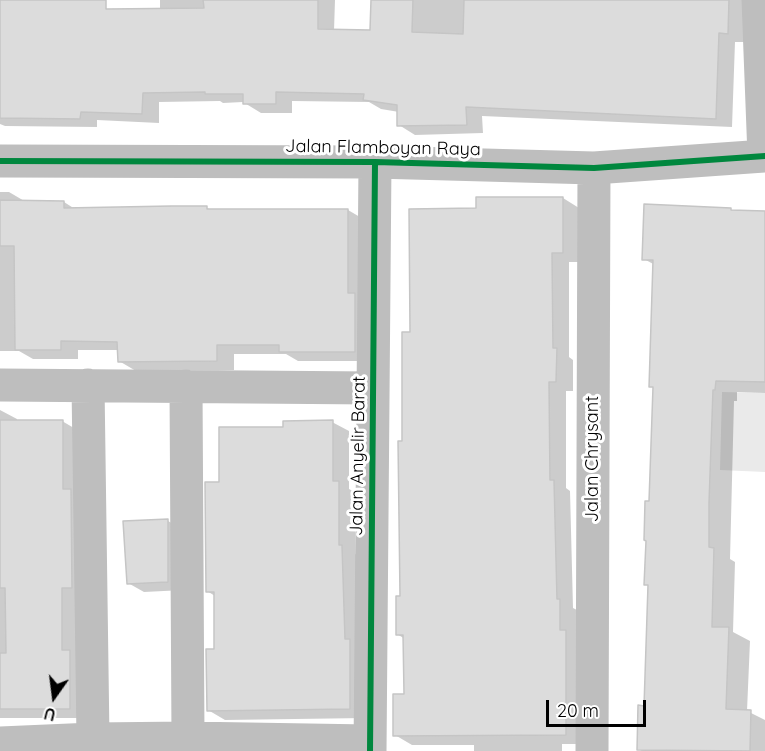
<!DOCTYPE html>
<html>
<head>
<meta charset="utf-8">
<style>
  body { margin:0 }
  #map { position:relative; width:765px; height:751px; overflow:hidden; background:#fff; font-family:Quicksand,sans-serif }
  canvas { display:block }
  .north { position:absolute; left:24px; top:667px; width:60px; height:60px; -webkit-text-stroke:4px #fff; paint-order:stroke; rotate:194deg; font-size:16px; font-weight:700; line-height:24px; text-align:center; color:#000 }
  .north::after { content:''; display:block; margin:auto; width:21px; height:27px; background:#000; clip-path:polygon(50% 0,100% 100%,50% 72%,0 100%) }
  .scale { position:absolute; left:546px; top:700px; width:100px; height:27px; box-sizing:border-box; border:3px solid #000; border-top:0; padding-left:8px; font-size:18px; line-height:21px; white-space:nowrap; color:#000; -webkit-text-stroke:4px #fff; paint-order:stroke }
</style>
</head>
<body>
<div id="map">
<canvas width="765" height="751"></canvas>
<div class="north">U</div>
<div class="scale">20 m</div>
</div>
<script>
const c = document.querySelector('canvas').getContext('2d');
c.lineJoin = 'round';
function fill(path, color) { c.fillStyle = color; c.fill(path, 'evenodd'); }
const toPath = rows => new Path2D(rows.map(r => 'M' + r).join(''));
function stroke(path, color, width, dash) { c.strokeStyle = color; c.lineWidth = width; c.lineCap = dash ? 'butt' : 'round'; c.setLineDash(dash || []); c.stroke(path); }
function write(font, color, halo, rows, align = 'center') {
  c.font = font + ' Quicksand,sans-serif'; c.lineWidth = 6; c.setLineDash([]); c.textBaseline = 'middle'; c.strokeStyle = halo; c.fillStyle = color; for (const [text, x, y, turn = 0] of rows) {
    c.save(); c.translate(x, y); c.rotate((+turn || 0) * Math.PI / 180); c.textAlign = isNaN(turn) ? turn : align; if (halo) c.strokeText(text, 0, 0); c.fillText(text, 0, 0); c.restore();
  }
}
fill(toPath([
  [722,392,765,393,765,472,720,470]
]), '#eaeaea');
fill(toPath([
  [0,0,104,0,103,13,160,10,160,0,335,0,334,31,371,31,372,0,745,0,744,42,735,42,732,127,482,116,483,133,415,135,399,125,399,112,381,109,369,102,292,101,292,113,261,113,243,102,223,103,220,101,159,102,159,123,97,120,97,127,5,126,0,124],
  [0,192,9,192,26,202,64,202,75,209,207,208,213,211,348,210,365,220,371,361,298,361,286,354,234,354,234,370,136,371,119,361,119,350,78,350,78,359,33,359,19,351,0,351],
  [563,198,579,208,579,262,569,262,569,357,573,360,573,391,566,391,566,488,570,491,573,608,577,610,582,744,562,744,562,751,474,751,474,745,412,745,395,735,406,695,405,639,397,634,402,598,403,443,411,333,478,210],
  [765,212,765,393,737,392,737,401,734,401,730,559,735,562,733,632,750,641,747,711,765,720,765,751,642,751,639,749,646,707,649,586,645,584,655,388,651,386,655,265,644,259],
  [0,410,17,419,17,422,62,421,79,431,86,718,0,718],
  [332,422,349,431,349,489,355,492,355,554,359,556,366,718,225,720,208,710,215,651,215,596,207,591,221,483,285,428],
  [168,521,184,530,184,590,144,592,128,583]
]), '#0003');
const building = toPath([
  [0,0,106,0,106,9,204,8,203,0,318,0,318,29,370,30,371,0,413,0,412,32,463,34,464,0,729,0,728,34,719,33,716,119,466,107,467,125,397,126,397,105,363,100,364,94,276,92,276,104,243,104,243,94,205,94,205,92,143,93,142,114,81,112,80,119,0,118,0,0],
  [476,197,563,197,563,253,552,253,553,348,557,348,556,382,549,382,550,480,554,480,557,599,560,599,560,630,566,630,566,735,393,736,393,694,404,694,403,635,396,635,396,596,400,596,398,441,402,441,402,332,410,332,409,209,476,208,476,197],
  [0,200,64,201,64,208,171,206,207,206,207,209,348,209,348,293,355,293,355,352,279,352,279,345,217,345,217,361,118,362,117,342,61,341,61,350,15,350,14,246,0,246,0,200],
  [644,204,731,208,731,210,765,211,765,382,716,381,715,390,713,390,709,503,709,547,714,548,712,627,729,627,726,709,751,710,750,751,637,750,638,705,644,706,648,585,644,585,646,541,644,540,645,501,649,501,653,387,649,387,653,260,642,260,644,204],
  [0,420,63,420,63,489,71,489,72,588,62,588,62,650,70,650,70,709,0,709,0,653,6,653,5,588,0,588,0,420],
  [333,420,333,481,339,481,339,545,342,545,345,639,350,639,350,709,207,711,206,649,214,649,214,592,206,592,205,482,219,482,219,427,283,427,283,421,333,420],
  [168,519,168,582,127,584,123,521,168,519]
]);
fill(building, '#dcdcdc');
stroke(building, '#c5c5c5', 1.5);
stroke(toPath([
  [758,0,764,156],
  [0,161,375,162,594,168,765,156],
  [0,385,373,388],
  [88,385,93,739],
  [186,386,188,738],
  [0,743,93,739,188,738,369,741],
  [370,751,375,162],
  [592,751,594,168]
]), '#bebebe', 33);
stroke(toPath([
  [0,161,375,162,594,168,765,156],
  [370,751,375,162]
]), '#00873e', 6);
write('18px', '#000', '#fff', [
  ["Jalan Flamboyan Raya",383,148,1],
  ["Jalan Anyelir Barat",358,456,-89],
  ["Jalan Chrysant",593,459,-90]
]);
</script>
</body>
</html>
